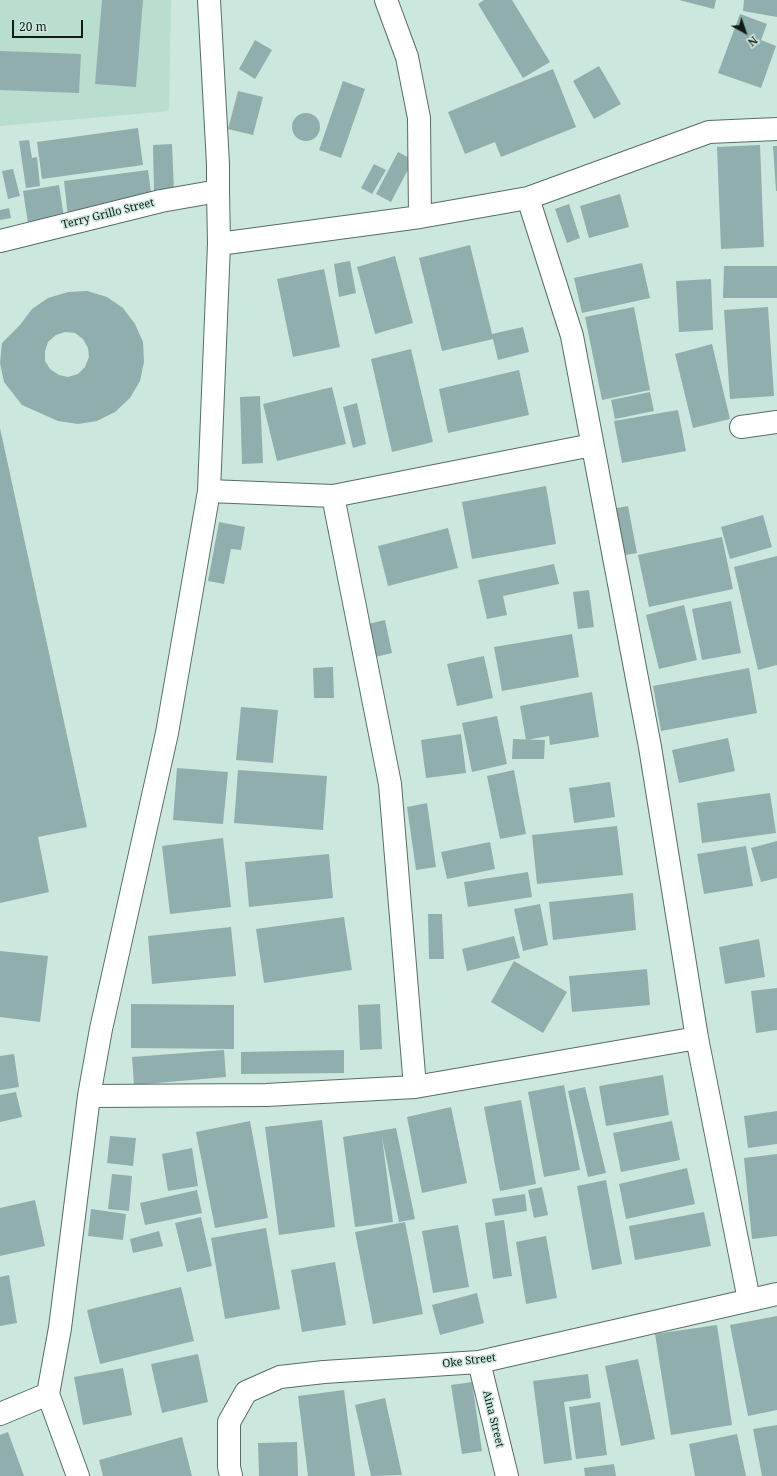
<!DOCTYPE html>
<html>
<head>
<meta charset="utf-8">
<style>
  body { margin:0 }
  #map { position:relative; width:777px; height:1476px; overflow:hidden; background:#cce7dd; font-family:"Noto Serif",serif }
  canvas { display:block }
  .north { position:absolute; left:725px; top:12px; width:40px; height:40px; -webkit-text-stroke:3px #cce7dd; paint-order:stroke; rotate:140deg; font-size:11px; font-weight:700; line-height:16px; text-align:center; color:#111b18 }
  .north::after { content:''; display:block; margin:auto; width:14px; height:18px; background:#111b18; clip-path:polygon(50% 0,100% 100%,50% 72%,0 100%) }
  .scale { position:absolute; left:12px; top:20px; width:71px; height:18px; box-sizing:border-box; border:2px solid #111b18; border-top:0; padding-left:5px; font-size:12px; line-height:14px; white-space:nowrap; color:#111b18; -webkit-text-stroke:3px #cce7dd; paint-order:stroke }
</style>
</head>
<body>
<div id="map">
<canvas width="777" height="1476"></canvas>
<div class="north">N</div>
<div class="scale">20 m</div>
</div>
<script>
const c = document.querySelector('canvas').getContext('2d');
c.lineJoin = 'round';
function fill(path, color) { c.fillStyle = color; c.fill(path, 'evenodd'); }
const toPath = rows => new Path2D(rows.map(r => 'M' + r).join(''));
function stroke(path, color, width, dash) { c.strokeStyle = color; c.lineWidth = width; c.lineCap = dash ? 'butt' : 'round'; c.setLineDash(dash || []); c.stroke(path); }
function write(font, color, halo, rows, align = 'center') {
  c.font = font + ' "Noto Serif",serif'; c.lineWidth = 3; c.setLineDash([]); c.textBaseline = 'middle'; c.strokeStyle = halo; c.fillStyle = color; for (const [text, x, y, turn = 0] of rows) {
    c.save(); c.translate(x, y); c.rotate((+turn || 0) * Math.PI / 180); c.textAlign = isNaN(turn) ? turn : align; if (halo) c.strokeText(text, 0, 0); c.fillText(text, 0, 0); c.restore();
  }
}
fill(toPath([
  [0,0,171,0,169,111,0,126]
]), '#b9ddcf');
fill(toPath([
  [102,0,143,0,136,87,95,84],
  [484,0,512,0,550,62,523,78,478,4],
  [679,0,716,0,714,9],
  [744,0,777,0,777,17,743,11],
  [740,14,767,24,761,40,776,46,761,88,718,73],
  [255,40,272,50,255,79,239,69],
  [0,51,81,54,79,93,0,90],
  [599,66,621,104,594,119,573,81],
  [553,69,576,127,501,157,495,142,465,154,448,112],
  [343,81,365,89,341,158,319,150],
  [238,91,263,97,253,135,228,129],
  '292 127a14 14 0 1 1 28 0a14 14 0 1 1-28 0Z',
  [138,128,143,165,42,179,37,142],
  [29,140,32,158,37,157,40,186,26,188,19,141],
  [172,144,174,191,154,192,153,145],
  [760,145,764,247,721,249,717,147],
  [773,146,777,146,777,191,776,191],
  [398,152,413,160,391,202,376,194],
  [374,164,386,170,372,194,361,188],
  [13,169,20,196,8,199,2,171],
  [148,170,152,199,68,217,64,181],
  [59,185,64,217,28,223,23,191],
  [620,194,629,227,589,238,580,206],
  [569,204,580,238,567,243,555,209],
  [9,208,11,218,0,220,0,210],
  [470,245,492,334,523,327,529,352,498,360,493,339,442,351,419,258],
  [395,256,413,323,375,334,357,267],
  [350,261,356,293,339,297,334,264],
  [642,263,650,298,582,313,574,278],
  [724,266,777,266,777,298,723,298],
  [324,269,340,347,293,357,277,279],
  [711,279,713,330,679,332,676,281],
  [87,291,107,297,123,308,135,324,143,342,144,362,140,381,130,398,115,412,97,421,78,424,58,421,22,405,4,382,0,363,2,343,20,325,32,309,48,298,68,292],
  [65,332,75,333,83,339,88,348,89,357,85,367,78,374,68,377,59,375,50,369,45,361,45,351,48,342,56,335],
  [634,307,650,390,602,400,585,317],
  [768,307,774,396,730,399,724,310],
  [712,344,730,419,693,428,675,354],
  [411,349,433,442,392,452,371,359],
  [519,370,529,415,448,433,439,389],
  [332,387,346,444,277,461,263,404],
  [650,392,654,411,615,419,611,400],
  [260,396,263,463,242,464,240,397],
  [357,403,366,444,353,448,343,407],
  [678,410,686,451,622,463,614,421],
  [0,428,87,827,38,837,49,892,0,903],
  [546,486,556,544,472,559,462,502],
  [628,506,637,553,620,556,611,509],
  [763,515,772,547,730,559,721,527],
  [219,522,245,527,241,550,231,549,224,584,208,581],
  [448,528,458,568,388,586,378,546],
  [722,537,733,589,649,607,638,555],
  [777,556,777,665,758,670,734,567],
  [554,564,559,584,503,596,507,615,487,619,478,580],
  [589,590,594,627,578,629,573,592],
  [731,601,741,653,702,660,692,609],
  [684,605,697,660,659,669,646,615],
  [385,620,392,653,375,657,368,624],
  [572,634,579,677,502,691,494,647],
  [484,656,493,698,457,706,447,664],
  [333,667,334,698,314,698,313,668],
  [749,668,757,713,661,731,653,686],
  [592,692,599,737,550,745,549,736,526,740,520,706],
  [241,707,278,710,273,763,236,760],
  [497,716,507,764,472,772,462,723],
  [461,734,466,773,426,778,421,740],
  [728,738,735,771,679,783,672,750],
  [513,739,545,740,544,759,512,759],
  [177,768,228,772,223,824,173,820],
  [238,770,327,776,323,830,234,823],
  [514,770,526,834,500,839,487,776],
  [610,782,615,817,574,823,569,788],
  [770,793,776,833,702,843,697,803],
  [427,803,436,867,416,870,407,807],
  [617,826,623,875,537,884,532,835],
  [223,838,231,907,170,914,162,846],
  [777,841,777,878,761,882,751,848],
  [490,842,495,869,447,879,441,852],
  [746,846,753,886,704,894,697,854],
  [329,854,333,898,249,907,245,862],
  [528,872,532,897,468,907,464,882],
  [633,893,636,930,553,940,549,902],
  [540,904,548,945,523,951,514,909],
  [428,914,442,914,444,959,429,959],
  [344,917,352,970,264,983,256,929],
  [231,927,236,976,152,984,148,936],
  [514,936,520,958,467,971,462,949],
  [759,939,765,977,725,984,719,947],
  [0,951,48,956,40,1022,0,1017],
  [514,961,567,992,543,1033,491,1002],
  [647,969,650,1005,572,1012,569,976],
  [777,988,777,1030,756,1033,751,991],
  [131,1004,234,1005,234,1049,131,1048],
  [380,1004,382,1049,360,1050,358,1005],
  [224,1050,226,1077,134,1085,132,1057],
  [344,1050,344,1073,241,1074,241,1052],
  [14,1054,19,1087,0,1090,0,1056],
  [663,1075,669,1115,606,1126,599,1086],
  [564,1085,580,1170,544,1177,528,1092],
  [585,1087,606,1173,588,1177,568,1091],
  [16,1092,22,1117,0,1122,0,1095],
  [521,1100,536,1184,500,1191,484,1107],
  [451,1107,467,1183,422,1193,407,1117],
  [777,1111,777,1144,748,1148,744,1116],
  [322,1120,335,1227,279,1235,265,1127],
  [250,1121,268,1218,215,1228,196,1132],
  [672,1121,680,1160,621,1172,613,1133],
  [396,1128,415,1219,399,1222,382,1137,393,1222,355,1227,343,1137],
  [110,1136,136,1138,133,1166,107,1163],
  [192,1148,198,1186,168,1191,162,1154],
  [777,1154,777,1236,752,1239,744,1158],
  [687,1168,695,1204,626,1219,619,1184],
  [112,1174,132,1176,129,1211,108,1209],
  [606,1180,622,1264,592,1270,577,1186],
  [542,1187,548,1215,534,1218,528,1190],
  [197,1190,202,1213,145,1225,140,1203],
  [525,1194,527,1211,495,1216,492,1199],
  [35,1200,45,1246,0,1256,0,1208],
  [91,1209,126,1214,123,1240,88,1236],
  [704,1212,711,1246,635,1260,629,1226],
  [201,1217,212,1266,187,1272,175,1223],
  [504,1220,512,1276,493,1279,485,1223],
  [405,1222,423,1314,373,1324,355,1232],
  [458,1225,469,1287,433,1293,422,1231],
  [266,1228,280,1309,225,1319,211,1238],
  [159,1231,163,1246,133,1253,130,1239],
  [546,1236,557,1298,526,1304,516,1242],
  [335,1262,346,1325,302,1332,291,1270],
  [9,1275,17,1323,0,1326,0,1277],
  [181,1287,194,1341,100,1364,87,1310],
  [477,1293,484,1323,440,1335,432,1305],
  [777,1316,777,1410,748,1416,730,1325],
  [717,1325,732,1425,671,1435,655,1334],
  [198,1354,208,1402,162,1413,151,1364],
  [638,1359,655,1439,621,1446,605,1366],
  [123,1368,132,1415,83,1425,74,1377],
  [588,1374,591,1398,564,1402,572,1460,544,1464,533,1381],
  [472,1382,482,1451,462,1454,451,1385],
  [344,1390,355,1476,308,1476,298,1396],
  [385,1398,402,1475,371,1476,355,1405],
  [600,1402,607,1455,576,1459,569,1407],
  [777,1425,777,1476,762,1476,753,1429],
  [8,1432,24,1476,0,1476,0,1435],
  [737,1434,746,1476,695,1476,689,1444],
  [182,1437,192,1476,103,1476,99,1460],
  [297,1442,298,1476,259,1476,258,1443],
  [614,1464,616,1476,585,1476,584,1468]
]), '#91aeae');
const minor = toPath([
  [386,0,407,57,419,118,420,217],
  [528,198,709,132,777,129],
  [219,244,420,217,528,198,572,336,650,747,697,1038,749,1300],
  [741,427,777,422],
  [209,491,333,496,592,445],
  [333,496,390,784,415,1087],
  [89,1096,266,1095,415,1087,697,1038],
  [479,1362,507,1476],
  [0,1414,48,1394],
  [78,1476,48,1394,60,1328,89,1096,101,1029,167,733,209,491,219,244,218,191],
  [231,1476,229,1467,229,1422,246,1392,280,1377,324,1372,479,1362,777,1294]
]);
const tertiary = toPath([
  [0,241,161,201,218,191,218,164,209,0]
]);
stroke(minor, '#566e65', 24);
stroke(tertiary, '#566e65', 24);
stroke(minor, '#fff', 22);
stroke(tertiary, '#fff', 22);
write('11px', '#111b18', '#cce7dd', [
  ["Terry Grillo Street",108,214,-14],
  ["Oke Street",469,1361,-7],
  ["Aina Street",493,1419,76]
]);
</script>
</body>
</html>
